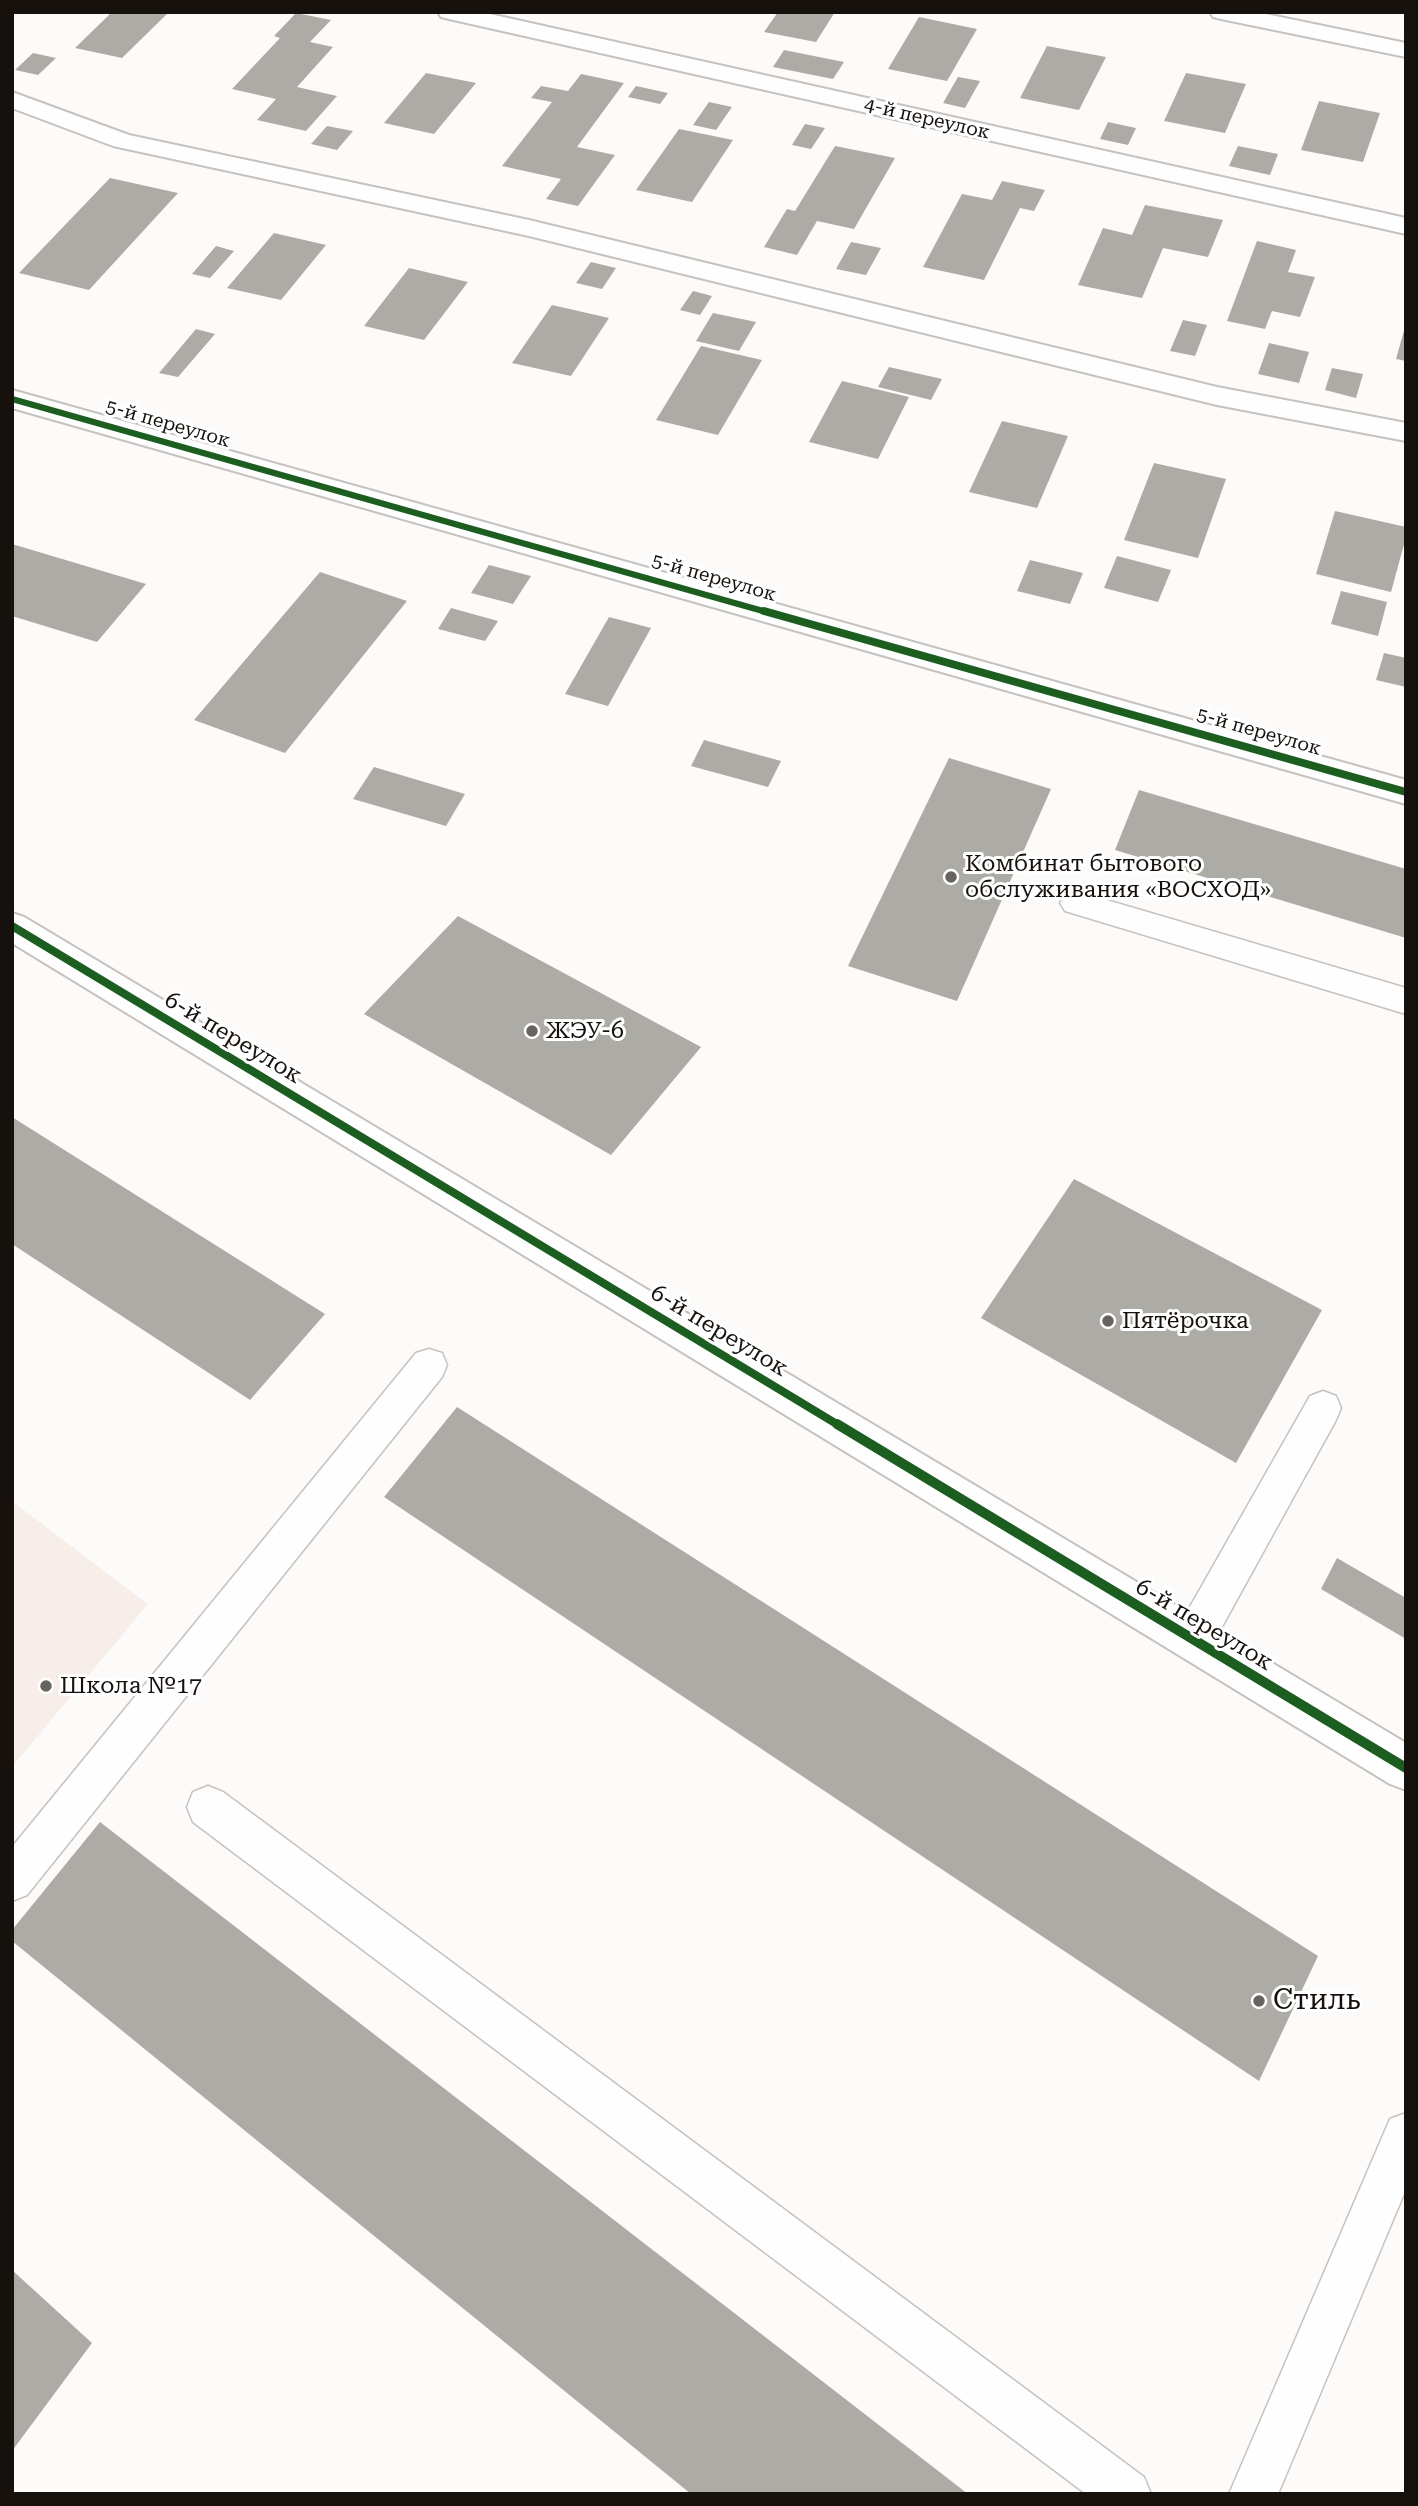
<!DOCTYPE html>
<html>
<head>
<meta charset="utf-8">
<style>
  body { margin:0 }
  #map { position:relative; width:1418px; height:2506px; overflow:hidden; background:#fdfbf9; font-family:"Roboto Serif",serif }
  canvas { display:block }
  .frame { position:absolute; inset:0; border:14px solid #16110d; pointer-events:none }
</style>
</head>
<body>
<div id="map">
<canvas width="1418" height="2506"></canvas>
<div class="frame"></div>
</div>
<script>
const c = document.querySelector('canvas').getContext('2d');
c.lineJoin = 'round';
function fill(path, color) { c.fillStyle = color; c.fill(path, 'evenodd'); }
const toPath = rows => new Path2D(rows.map(r => 'M' + r).join(''));
function stroke(path, color, width, dash) { c.strokeStyle = color; c.lineWidth = width; c.lineCap = dash ? 'butt' : 'round'; c.setLineDash(dash || []); c.stroke(path); }
function write(font, color, halo, rows, align = 'center') {
  c.font = font + ' "Roboto Serif",serif'; c.lineWidth = 6; c.setLineDash([]); c.textBaseline = 'middle'; c.strokeStyle = halo; c.fillStyle = color; for (const [text, x, y, turn = 0] of rows) {
    c.save(); c.translate(x, y); c.rotate((+turn || 0) * Math.PI / 180); c.textAlign = isNaN(turn) ? turn : align; if (halo) c.strokeText(text, 0, 0); c.fillText(text, 0, 0); c.restore();
  }
}
fill(toPath([
  [12,1501,148,1604,12,1767]
]), '#f7eee9');
fill(toPath([
  [112,12,169,12,122,58,75,48],
  [778,12,835,12,816,42,764,32],
  [296,13,331,20,310,42,333,47,297,87,337,96,306,131,257,120,276,99,232,89,280,38,274,36],
  [919,17,977,29,947,81,888,69],
  [1047,46,1106,57,1079,110,1020,98],
  [784,50,844,62,833,79,773,67],
  [33,53,56,58,38,75,15,70],
  [426,73,476,83,434,134,384,123],
  [1186,73,1246,84,1225,133,1164,121],
  [581,74,624,83,577,147,615,155,578,206,546,199,561,179,502,166,552,102,531,98,541,86,568,91],
  [958,77,980,81,965,108,943,103],
  [636,86,668,93,660,104,628,97],
  [1319,101,1380,113,1363,162,1301,150],
  [709,102,732,107,716,130,693,125],
  [1108,122,1136,128,1128,145,1100,139],
  [805,124,825,128,811,149,792,145],
  [327,126,353,131,337,150,311,144],
  [679,129,733,140,692,202,636,190],
  [835,146,895,158,854,229,817,221,797,255,764,247,787,209,795,211],
  [1238,146,1278,154,1270,175,1229,166],
  [110,178,178,193,89,290,19,273],
  [1002,181,1045,190,1034,211,1020,208,984,280,923,267,962,194,992,200],
  [1145,205,1223,220,1208,257,1163,248,1142,298,1078,285,1103,228,1132,235],
  [274,233,326,245,281,300,227,288],
  [1257,241,1296,250,1288,272,1315,277,1300,317,1272,311,1265,329,1227,321],
  [851,242,881,248,866,275,836,269],
  [216,246,234,251,210,278,192,274],
  [591,262,616,268,602,289,576,283],
  [409,268,468,282,424,340,364,326],
  [693,291,712,296,700,315,680,310],
  [552,305,609,318,571,376,512,363],
  [713,313,756,322,739,351,696,341],
  [1183,320,1207,325,1195,356,1170,351],
  [1405,327,1406,327,1406,361,1396,359],
  [196,329,215,334,178,377,159,373],
  [1269,343,1309,352,1299,383,1258,374],
  [701,346,762,360,718,435,656,420],
  [889,367,942,379,931,400,878,387],
  [1332,368,1363,374,1356,398,1325,390],
  [842,381,909,397,878,459,809,442],
  [1002,421,1068,436,1037,508,969,492],
  [1154,463,1226,479,1198,558,1124,540],
  [1335,511,1406,527,1406,537,1391,592,1316,574],
  [12,544,146,584,97,642,12,616],
  [1117,556,1171,570,1158,602,1104,588],
  [1030,560,1083,573,1070,604,1017,591],
  [489,565,531,576,513,604,471,593],
  [320,572,407,601,285,753,194,720],
  [1341,591,1387,602,1378,636,1331,624],
  [451,608,498,621,485,641,438,629],
  [609,617,651,628,608,706,565,694],
  [1384,653,1406,658,1406,687,1376,680],
  [704,740,781,761,768,787,691,766],
  [949,758,1051,789,957,1001,848,966],
  [374,767,465,794,446,826,353,799],
  [1139,790,1406,869,1406,938,1115,850],
  [458,916,701,1047,611,1155,364,1014],
  [12,1117,325,1314,250,1400,12,1244],
  [1074,1179,1322,1310,1236,1463,981,1318],
  [457,1407,1318,1956,1259,2081,384,1497],
  [1337,1558,1406,1598,1406,1639,1321,1589],
  [100,1822,968,2494,691,2494,12,1941,12,1930],
  [12,2270,92,2343,12,2451]
]), '#adaba6');
const service = toPath([
  [1076,891,1406,988,1406,1014,1065,911,1060,903,1065,895,1076,891],
  [429,1349,442,1353,447,1365,442,1377,27,1895,12,1901,12,1847,416,1353,429,1349],
  [1323,1391,1336,1396,1341,1408,1336,1420,1207,1654,1193,1659,1179,1654,1173,1640,1179,1626,1310,1396,1323,1391],
  [208,1786,223,1792,1144,2477,1151,2494,1086,2494,193,1822,187,1807,193,1792,208,1786],
  [1406,2113,1406,2189,1278,2494,1229,2494,1390,2119,1406,2113]
]);
const minor = toPath([
  [438,12,481,12,1406,218,1406,234,449,19,441,17,438,12],
  [1210,12,1256,12,1406,43,1406,57,1221,19,1213,17,1210,12],
  [12,92,129,135,529,220,1217,387,1406,423,1406,441,1217,405,529,236,113,146,12,108,12,92],
  [12,390,1406,780,1406,804,12,408,12,390],
  [12,913,24,917,1406,1743,1406,1790,1390,1784,12,943,12,913]
]);
stroke(service, '#c6c2bf', 3);
stroke(minor, '#c6c2bf', 4);
fill(service, '#fffefe');
fill(minor, '#fffefe');
stroke(toPath([
  [12,399,770,613]
]), '#1b5e20', 6);
stroke(toPath([
  [764,611,1406,792],
  [12,926,840,1426]
]), '#1b5e20', 8);
stroke(toPath([
  [837,1424,1406,1768]
]), '#1b5e20', 10);
for (const [x, y, r, color] of [
  [951,877,7,"#676360"],
  [532,1031,7,"#676360"],
  [1108,1321,7,"#676360"],
  [46,1686,7,"#676360"],
  [1259,2001,7,"#676360"]
]) { const dot = new Path2D(); dot.arc(x, y, r, 0, 2 * Math.PI); c.fillStyle = color; c.fill(dot); stroke(dot, '#fff', 2.5); }
write('19px', '#16110d', '#fff', [
  ["4-й переулок",927,119,13],
  ["5-й переулок",168,424,16],
  ["5-й переулок",714,578,16],
  ["5-й переулок",1259,732,16]
]);
write('23px', '#16110d', '#fff', [
  ["Комбинат бытового",965,864],
  ["обслуживания «ВОСХОД»",965,890],
  ["ЖЭУ-6",546,1031],
  ["Пятёрочка",1122,1321],
  ["Школа №17",60,1686]
], 'left');
write('23px', '#16110d', '#fff', [
  ["6-й переулок",233,1038,31],
  ["6-й переулок",719,1331,31],
  ["6-й переулок",1204,1625,31]
]);
write('28px', '#16110d', '#fff', [
  ["Стиль",1273,2001]
], 'left');
</script>
</body>
</html>
